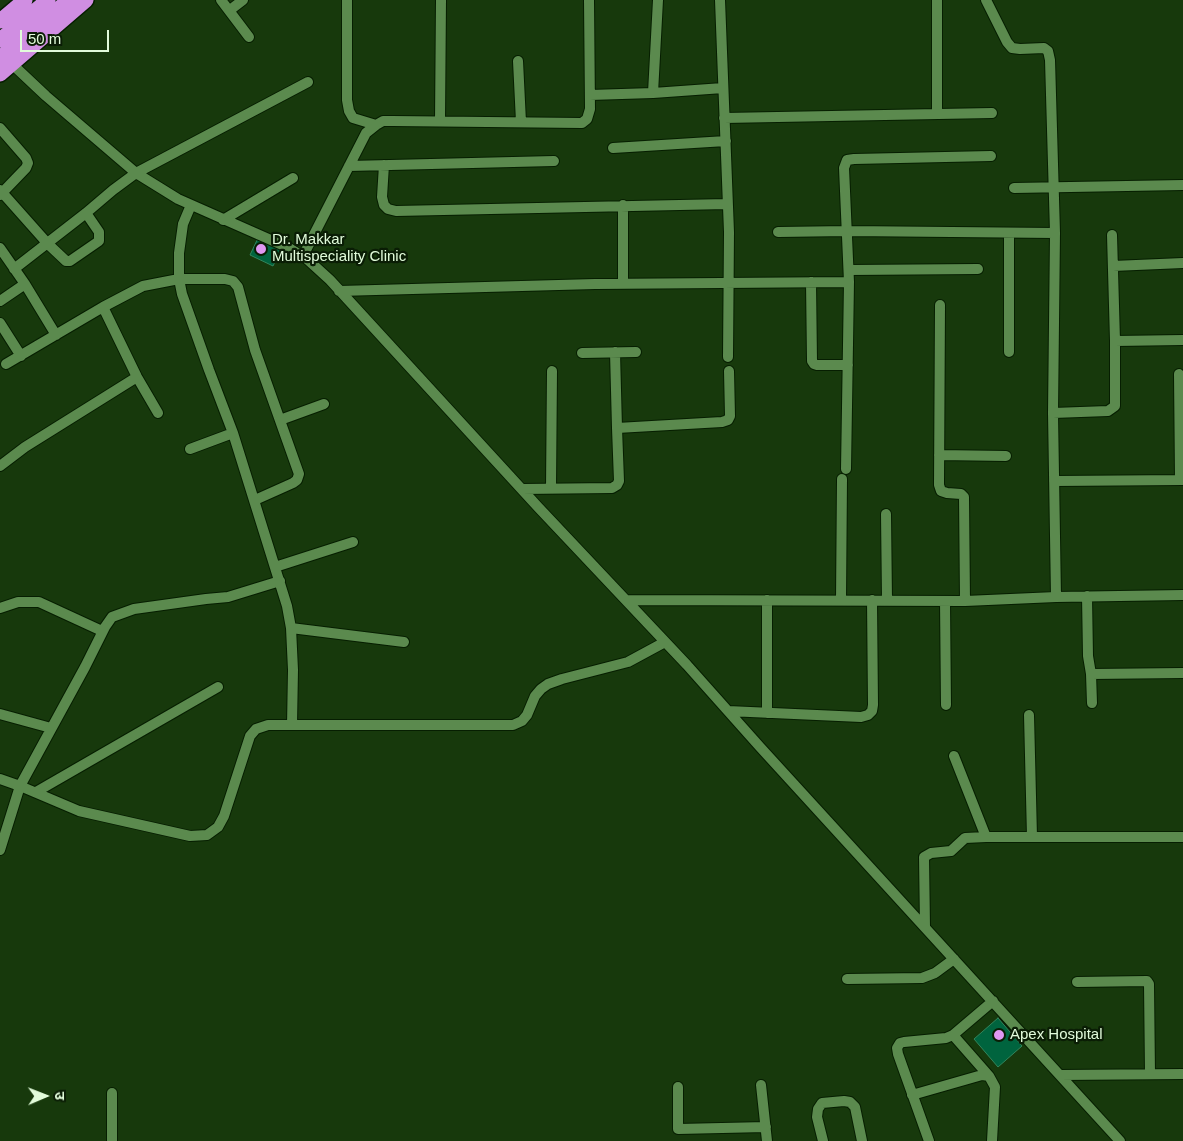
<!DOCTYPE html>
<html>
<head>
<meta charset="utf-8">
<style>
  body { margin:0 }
  #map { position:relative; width:1183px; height:1141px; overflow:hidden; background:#17390c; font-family:Arial,"Noto Sans Devanagari",sans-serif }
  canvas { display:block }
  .north { position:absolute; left:20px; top:1071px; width:50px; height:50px; -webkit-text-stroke:4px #0a1d05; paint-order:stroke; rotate:89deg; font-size:14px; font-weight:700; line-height:20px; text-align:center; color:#e2fcdb }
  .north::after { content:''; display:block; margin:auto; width:18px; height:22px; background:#e2fcdb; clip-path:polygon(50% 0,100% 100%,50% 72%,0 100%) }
  .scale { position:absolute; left:20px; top:30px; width:89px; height:22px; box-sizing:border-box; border:2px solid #e2fcdb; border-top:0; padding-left:6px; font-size:15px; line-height:18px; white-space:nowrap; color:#e2fcdb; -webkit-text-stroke:4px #0a1d05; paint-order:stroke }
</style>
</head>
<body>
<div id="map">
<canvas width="1183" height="1141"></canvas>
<div class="north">उ</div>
<div class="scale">50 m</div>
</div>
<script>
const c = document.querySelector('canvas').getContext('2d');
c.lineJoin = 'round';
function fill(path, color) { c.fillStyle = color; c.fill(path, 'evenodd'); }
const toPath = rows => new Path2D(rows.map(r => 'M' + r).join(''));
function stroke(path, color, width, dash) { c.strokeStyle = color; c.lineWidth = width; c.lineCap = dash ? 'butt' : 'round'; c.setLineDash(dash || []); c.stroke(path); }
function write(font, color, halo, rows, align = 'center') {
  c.font = font + ' Arial,sans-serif'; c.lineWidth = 4.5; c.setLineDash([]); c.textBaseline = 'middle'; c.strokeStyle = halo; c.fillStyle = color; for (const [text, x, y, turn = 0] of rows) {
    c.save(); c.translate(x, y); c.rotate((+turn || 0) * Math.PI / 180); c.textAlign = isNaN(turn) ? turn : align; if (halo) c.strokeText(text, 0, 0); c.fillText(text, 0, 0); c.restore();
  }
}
fill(toPath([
  [1005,1012,1028,1038,998,1065,982,1033]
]), '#0007');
const building = toPath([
  [259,236,282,247,273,266,250,255,259,236],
  [998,1018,1022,1046,998,1067,974,1039,998,1018]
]);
fill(building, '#00643e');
stroke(building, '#32855c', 1);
const street = toPath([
  [221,0,249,37],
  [347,0,347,100,349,111,353,118,376,125],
  [720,0,729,232,728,357],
  [937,0,937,114],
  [230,10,243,0],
  [518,61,521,122],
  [12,64,46,96,136,173,178,199,289,248,307,259,330,280,538,507,687,665,760,747,1120,1141],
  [653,93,658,0],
  [590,95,653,93,723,88],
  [724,118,992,113],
  [440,121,441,0],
  [0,128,26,158,28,163,26,168,0,195],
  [613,148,726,141],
  [384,165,382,197,384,205,388,209,396,211,727,204],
  [349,166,554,161],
  [1014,188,1183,185],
  [0,190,48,244,66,261,70,261,99,241,99,232,86,213],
  [191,205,183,224,179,253,179,279,182,294,209,370,233,433,287,606,291,628,293,670,292,725],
  [623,205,623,284],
  [223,220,293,178],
  [778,232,848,231,1055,233],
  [0,248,25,284,0,301],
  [303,256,366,133,376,125,383,121,392,121,582,123,587,119,590,109,589,0],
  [1113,266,1183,263],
  [14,269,86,213,113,190,136,173,308,82],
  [849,270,978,269],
  [811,282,812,361,814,364,817,365,848,365],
  [25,284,56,335],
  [339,291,595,284,849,282],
  [940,305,939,485,941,491,947,493,961,494,964,497,965,601],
  [103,307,137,377,158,413],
  [0,323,21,356],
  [1115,341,1183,340],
  [615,352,617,428],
  [1009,352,1009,233],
  [582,353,636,352],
  [6,364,103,307,143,286,179,279,225,279,233,281,238,287,255,350,299,474,297,480,293,483,255,500],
  [1179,374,1180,480],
  [1053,413,1108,411,1115,406,1115,341,1112,235],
  [280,420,324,404],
  [190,449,233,433],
  [939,455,1006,456],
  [0,466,25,447,137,377],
  [846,469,849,282,844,168,847,160,854,159,991,156],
  [1054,481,1183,480],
  [551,488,552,371],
  [522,489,612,488,617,485,619,481,617,428,722,422,728,420,730,416,729,371],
  [886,514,887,600],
  [275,567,353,542],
  [1087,596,1088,656,1091,674,1183,673],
  [1056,597,1183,595],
  [626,600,965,601,1056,597,1053,413,1055,233,1050,60,1048,51,1044,48,1020,49,1012,48,1007,42,986,0],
  [841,600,842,479],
  [945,601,946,705],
  [0,608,18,602,39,602,102,631],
  [291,628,404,642],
  [1091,674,1092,703],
  [728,711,861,717,868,715,872,711,873,705,872,600],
  [767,713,767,600],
  [0,714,51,728],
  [1029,715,1032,837],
  [0,779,20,786,79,811,190,836,207,835,218,827,224,816,250,736,256,729,268,725,513,725,522,721,527,715,535,696,541,689,548,684,562,679,628,662,665,642],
  [36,792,218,687],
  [986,837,1183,837],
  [0,850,20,786,85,667,105,627,112,617,134,609,206,599,228,597,280,581],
  [925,927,924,857,931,853,951,851,965,838,986,837,954,756],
  [847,979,922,978,935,973,954,959],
  [1077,982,1147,981,1149,984,1150,1074],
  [953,1035,989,1076],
  [1060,1075,1183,1074],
  [761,1085,767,1141],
  [678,1087,678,1129,766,1127],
  [112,1093,112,1141],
  [912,1095,982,1075,989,1076,995,1087,992,1141],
  [823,1141,817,1117,818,1109,822,1103,844,1101,850,1102,855,1107,862,1141],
  [929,1141,898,1054,897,1048,900,1043,904,1042,946,1038,953,1035,993,1001]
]);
const highway = toPath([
  [0,21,25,0],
  [0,40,48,0],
  [0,58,69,0],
  [0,74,86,0]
]);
stroke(street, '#061e01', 12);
stroke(highway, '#061e01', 18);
stroke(street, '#5b8a4e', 10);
stroke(highway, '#d08ee2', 15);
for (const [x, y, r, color] of [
  [261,249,6,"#df98f2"],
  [999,1035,6,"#df98f2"]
]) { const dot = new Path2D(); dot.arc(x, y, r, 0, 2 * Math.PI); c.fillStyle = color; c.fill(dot); stroke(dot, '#0a1d05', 2); }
write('15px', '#e2fcdb', '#0a1d05', [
  ["Dr. Makkar",272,240],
  ["Multispeciality Clinic",272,257],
  ["Apex Hospital",1010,1035]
], 'left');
</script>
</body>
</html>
